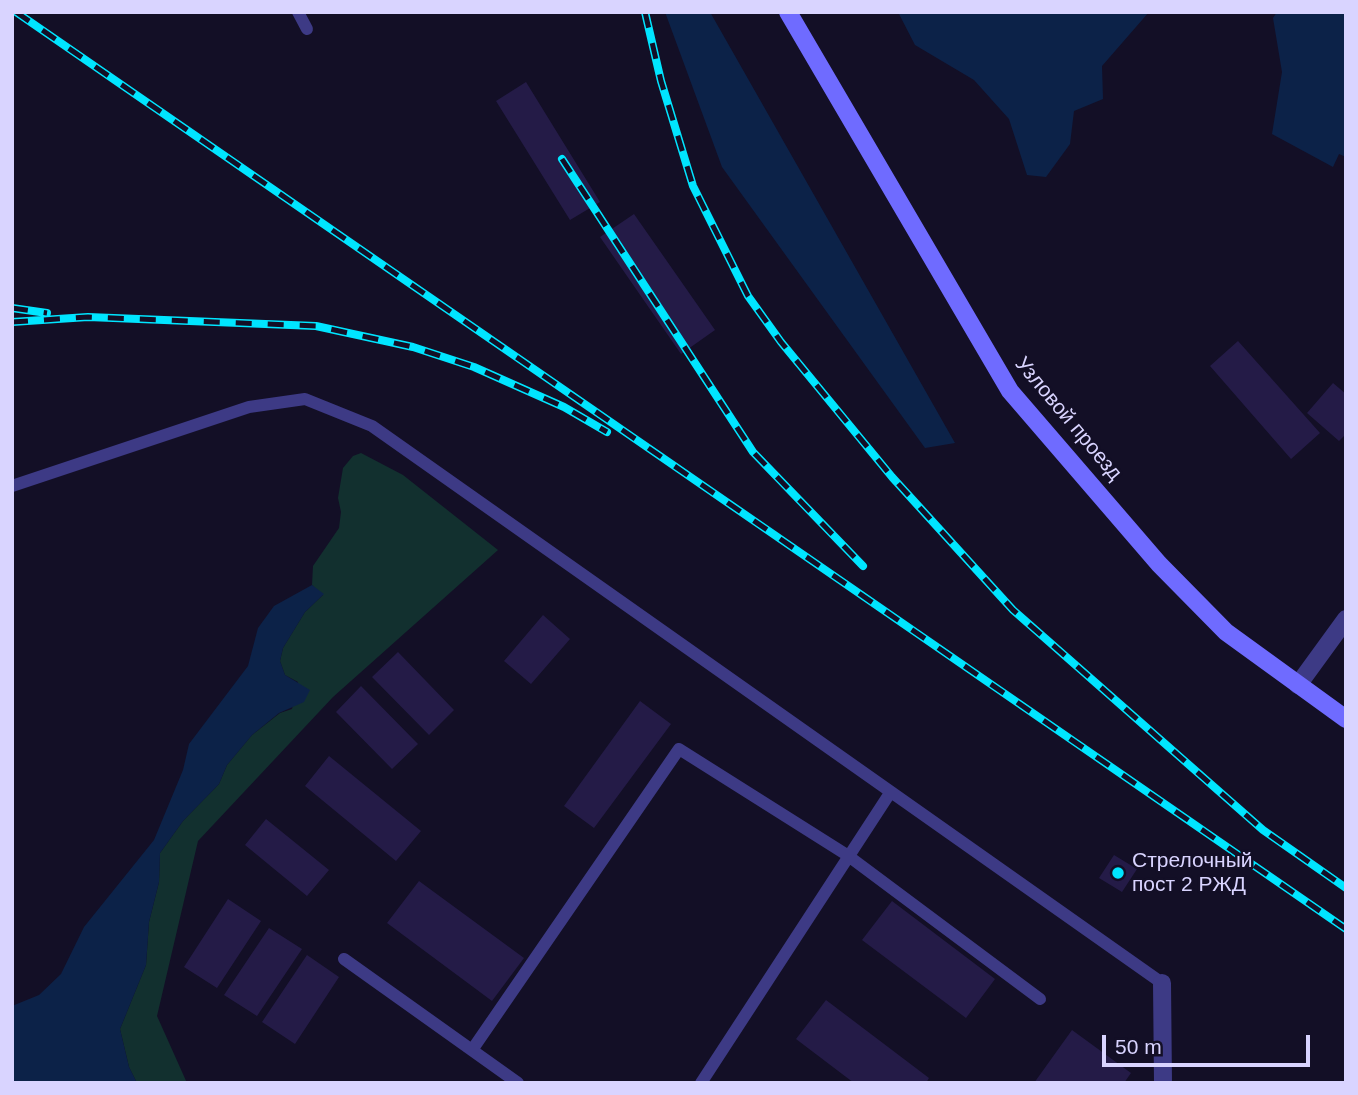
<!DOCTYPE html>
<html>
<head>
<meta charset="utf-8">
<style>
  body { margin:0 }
  #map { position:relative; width:1358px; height:1095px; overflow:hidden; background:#130f26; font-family:Helvetica,sans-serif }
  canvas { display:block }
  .frame { position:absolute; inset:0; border:14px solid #d9d4ff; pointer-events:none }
  .scale { position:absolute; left:1102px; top:1035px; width:208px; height:32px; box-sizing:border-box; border:4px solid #d9d4ff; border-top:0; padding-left:9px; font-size:21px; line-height:24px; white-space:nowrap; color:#d9d4ff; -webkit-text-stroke:5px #130f26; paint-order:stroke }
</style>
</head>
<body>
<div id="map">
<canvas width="1358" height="1095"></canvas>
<div class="frame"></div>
<div class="scale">50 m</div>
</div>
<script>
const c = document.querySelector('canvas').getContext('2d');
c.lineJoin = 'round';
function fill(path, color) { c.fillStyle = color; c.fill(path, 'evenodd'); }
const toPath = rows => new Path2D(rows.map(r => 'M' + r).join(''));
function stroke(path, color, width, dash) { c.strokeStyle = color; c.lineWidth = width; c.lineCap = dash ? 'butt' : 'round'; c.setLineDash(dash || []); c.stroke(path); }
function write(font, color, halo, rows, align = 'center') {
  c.font = font + ' Helvetica,sans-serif'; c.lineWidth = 5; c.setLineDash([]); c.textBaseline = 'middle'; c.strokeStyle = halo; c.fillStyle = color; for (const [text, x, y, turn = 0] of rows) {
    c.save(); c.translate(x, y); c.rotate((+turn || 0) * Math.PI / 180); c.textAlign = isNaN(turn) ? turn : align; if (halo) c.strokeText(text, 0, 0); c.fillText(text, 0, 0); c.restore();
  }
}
fill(toPath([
  [361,453,403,475,498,550,333,697,198,841,157,1016,187,1083,137,1083,129,1067,120,1029,146,965,149,922,159,882,160,853,183,821,219,784,227,765,252,735,280,713,292,709,298,682,285,675,280,661,283,648,305,612,323,595,312,585,313,566,339,528,341,512,338,498,343,468,353,456]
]), '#12302f');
fill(toPath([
  [665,12,710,12,955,443,925,448,722,167],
  [898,12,1149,12,1102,66,1103,99,1074,111,1070,144,1046,177,1027,175,1009,119,974,80,915,45],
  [1277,12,1346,12,1346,157,1339,154,1333,167,1272,134,1282,72,1273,18],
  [312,585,324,594,305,612,283,648,280,661,285,675,310,690,304,702,279,713,252,735,227,765,219,784,183,821,160,853,159,882,149,922,146,965,120,1029,129,1067,137,1083,12,1083,12,1006,39,995,61,974,84,927,154,840,183,770,189,744,248,666,258,628,274,606]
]), '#0c2248');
fill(toPath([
  [526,82,600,202,570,220,496,101],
  [634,214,715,330,681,354,600,237],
  [1238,341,1320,433,1291,459,1210,366],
  [1333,383,1346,394,1346,434,1339,441,1307,413],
  [543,615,570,639,531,684,504,661],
  [398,652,454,710,429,735,372,677],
  [361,686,418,744,392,769,336,712],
  [640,701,671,724,594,828,564,806],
  [329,756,421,831,396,861,305,786],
  [266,819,329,870,307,896,245,845],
  [1114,855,1137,869,1122,892,1099,878],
  [419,881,524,958,492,1001,387,923],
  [228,899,261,921,217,988,184,967],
  [892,901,995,979,966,1018,862,940],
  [269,928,302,949,257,1016,224,995],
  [307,955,339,977,295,1044,262,1022],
  [826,1000,929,1078,926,1083,854,1083,796,1039],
  [1072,1030,1131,1073,1124,1083,1034,1083]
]), '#241b47');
stroke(toPath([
  [298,12,307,29],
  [12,486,249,407,305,399,372,426,1162,983],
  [344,959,518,1083],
  [472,1050,679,749,847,855,1040,999],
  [701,1083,890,793]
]), '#3d3a85', 12);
stroke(toPath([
  [1298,685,1346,619],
  [1162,983,1163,1083]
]), '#3d3a85', 18);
stroke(toPath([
  [788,12,1010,391,1159,564,1226,632,1346,719]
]), '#6f6bff', 18);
const rail = toPath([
  [16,12,1346,929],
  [645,12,661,81,693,186,748,296,781,342,892,477,1013,610,1263,830,1346,888],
  [562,159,753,452,863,566],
  [12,308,47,313],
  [12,322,88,317,316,326,413,347,474,367,564,407,607,432]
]);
stroke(rail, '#00e5ff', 8);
stroke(rail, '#130f26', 5, [16]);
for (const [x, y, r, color] of [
  [1118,873,7,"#00e5ff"]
]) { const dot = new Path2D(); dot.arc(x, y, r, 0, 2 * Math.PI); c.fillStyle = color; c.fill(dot); stroke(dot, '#130f26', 2.5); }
write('21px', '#d9d4ff', '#130f26', [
  ["Узловой проезд",1068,419,50]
]);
write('21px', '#d9d4ff', '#130f26', [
  ["Стрелочный",1132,861],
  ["пост 2 РЖД",1132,885]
], 'left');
</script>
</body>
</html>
